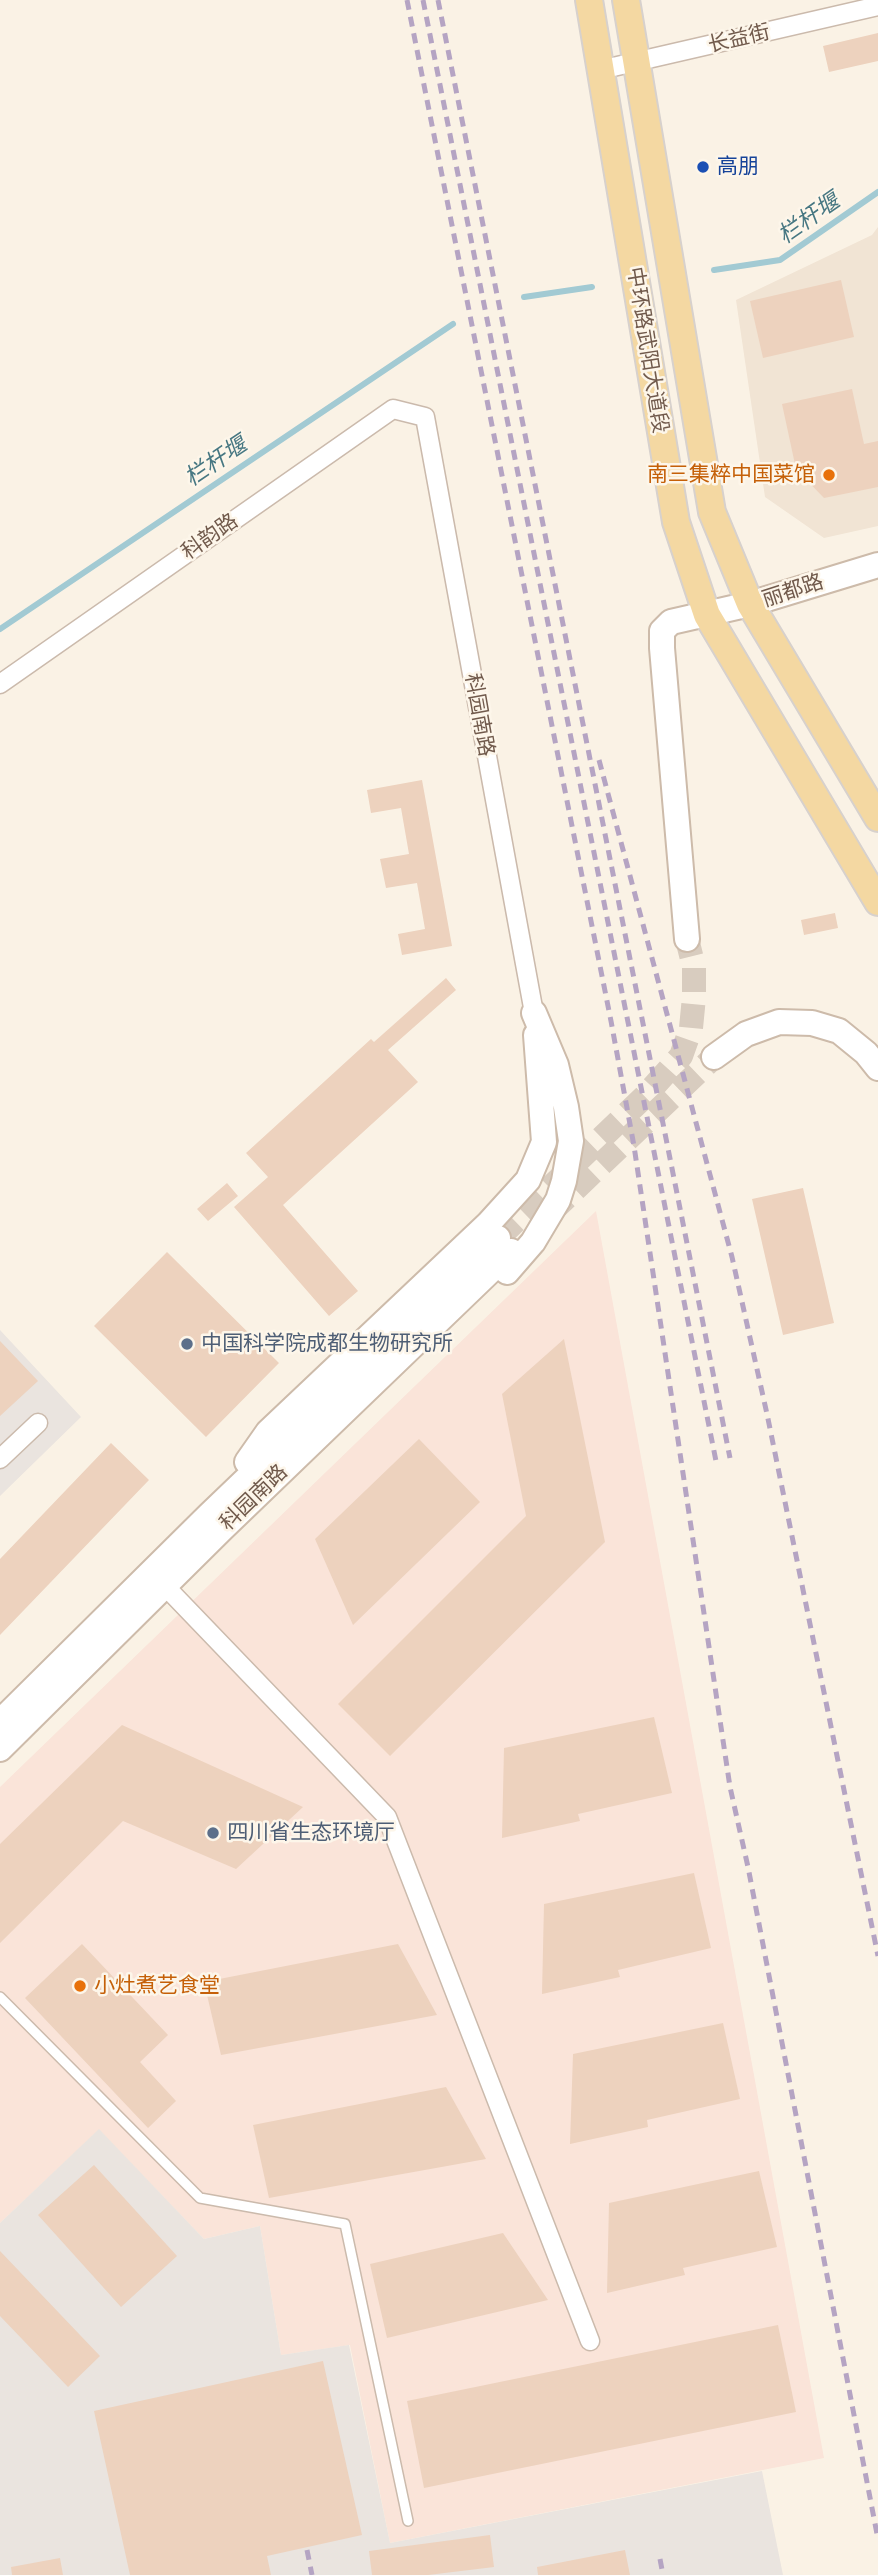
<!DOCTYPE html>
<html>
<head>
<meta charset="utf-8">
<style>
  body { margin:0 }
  canvas { display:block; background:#faf2e5 }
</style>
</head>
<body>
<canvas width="878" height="2575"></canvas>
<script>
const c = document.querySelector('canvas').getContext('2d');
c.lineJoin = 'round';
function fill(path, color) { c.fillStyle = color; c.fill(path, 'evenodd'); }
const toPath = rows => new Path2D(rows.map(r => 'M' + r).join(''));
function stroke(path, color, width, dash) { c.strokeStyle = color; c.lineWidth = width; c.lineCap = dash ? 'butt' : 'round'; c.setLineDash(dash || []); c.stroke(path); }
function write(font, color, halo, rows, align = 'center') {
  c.font = font + ' "PT Sans","Noto Sans SC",sans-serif'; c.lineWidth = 5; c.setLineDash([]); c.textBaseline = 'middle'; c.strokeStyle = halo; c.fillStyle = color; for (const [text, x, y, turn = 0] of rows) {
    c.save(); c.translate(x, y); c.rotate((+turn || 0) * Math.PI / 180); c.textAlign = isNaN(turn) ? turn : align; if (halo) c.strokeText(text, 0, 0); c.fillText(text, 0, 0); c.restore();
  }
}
fill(toPath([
  [878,227,878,526,824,538,765,497,736,300,872,235]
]), '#f1e4d4');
fill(toPath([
  [596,1211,824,2458,390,2543,350,2345,281,2355,260,2226,204,2239,99,2130,0,2223,0,1787]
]), '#fae4d9');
fill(toPath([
  [0,1330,81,1417,0,1496],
  [99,2129,204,2239,260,2226,281,2355,349,2345,390,2543,762,2471,783,2575,0,2575,0,2223]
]), '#eae4df');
stroke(toPath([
  [714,270,780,260,878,192],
  [524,297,592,287],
  [0,629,453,324]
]), '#a2cad3', 6);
fill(toPath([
  [878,33,878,61,829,72,823,46],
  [841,280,854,337,763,358,750,301],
  [852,389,864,444,878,441,878,487,824,498,796,469,782,404],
  [422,780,452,946,402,955,398,934,425,929,417,883,386,888,380,859,409,854,401,808,371,813,367,790],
  [835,913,838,928,804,935,801,920],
  [446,978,456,990,388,1050,418,1082,283,1205,358,1291,329,1316,234,1207,268,1177,246,1153,371,1039,374,1042],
  [227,1183,238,1196,208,1221,197,1209],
  [803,1188,834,1323,783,1335,752,1199],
  [167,1252,279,1363,206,1437,94,1326],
  [564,1339,605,1542,390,1756,338,1704,526,1516,502,1394],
  [0,1341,38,1381,0,1416],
  [419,1439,480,1502,353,1625,315,1539],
  [111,1443,149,1480,0,1635,0,1559],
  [654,1717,672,1793,578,1814,580,1821,502,1838,504,1748],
  [122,1725,303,1807,236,1869,123,1821,0,1943,0,1844],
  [694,1873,711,1948,618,1970,620,1977,542,1994,544,1904],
  [82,1944,168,2035,140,2062,176,2101,148,2128,25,1998],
  [398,1944,437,2015,221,2055,204,1982],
  [723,2023,740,2099,647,2120,648,2127,570,2144,573,2054],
  [446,2087,486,2159,269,2198,253,2125],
  [94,2165,177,2256,121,2307,38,2215],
  [759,2171,777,2247,683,2268,685,2275,607,2293,609,2203],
  [503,2233,548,2300,387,2338,370,2264],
  [0,2251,100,2356,68,2387,0,2316],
  [778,2325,796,2412,424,2488,407,2401],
  [323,2361,362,2535,267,2556,271,2575,130,2575,94,2411],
  [490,2535,494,2567,428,2575,372,2575,369,2551],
  [625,2550,630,2575,538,2575,537,2567],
  [60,2558,63,2575,12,2575,11,2567]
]), '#edd2be');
stroke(toPath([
  [549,1214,714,1057],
  [498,1238,645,1096,681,1056,691,1028,694,997,694,967,687,939]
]), '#d8ccbf', 24, [24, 12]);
const lane = toPath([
  [0,1997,200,2198,345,2224,408,2521]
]);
const street = toPath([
  [600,70,878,6],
  [0,684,393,409,425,417,534,1013],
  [0,1459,38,1423],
  [165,1586,387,1817,590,2341]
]);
const secondary = toPath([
  [687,939,662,648,662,631,671,622,750,604,878,565],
  [714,1057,746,1034,779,1022,812,1023,839,1031,866,1053,878,1068],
  [507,1272,533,1242,558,1200,564,1181,571,1141,566,1107,556,1065,534,1013],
  [247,1462,268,1432,488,1224,528,1180,544,1142,536,1035],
  [0,1722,209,1515,498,1238],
  [0,1749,222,1529,511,1251]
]);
const primary = toPath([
  [589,0,676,522,707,615,878,902],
  [626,0,712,512,750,604,878,818]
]);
stroke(lane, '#cbbaac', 12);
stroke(street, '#cbbaac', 21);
stroke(secondary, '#cdbbaa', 28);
stroke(primary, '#d7d1cd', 30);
stroke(lane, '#fff', 9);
stroke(street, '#fff', 18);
stroke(secondary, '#fff', 24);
stroke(primary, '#f4d8a2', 26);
stroke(toPath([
  [407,0,611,1021,634,1146,730,1787,748,1867,878,2539],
  [423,0,716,1461],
  [438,0,730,1458],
  [599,760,732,1257,767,1414,878,1956],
  [307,2550,312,2575],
  [660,2559,663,2575]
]), '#b5a4c3', 5, [10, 7]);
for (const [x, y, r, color] of [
  [703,167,7,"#1a4fb4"],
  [829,475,7,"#e8710a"],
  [187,1344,7,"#5c6f8a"],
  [213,1833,7,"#5c6f8a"],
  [80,1986,7,"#e8710a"]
]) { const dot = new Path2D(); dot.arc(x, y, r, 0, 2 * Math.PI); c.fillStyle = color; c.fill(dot); stroke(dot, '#fdf6ea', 2.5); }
write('21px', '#715a4c', '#fdf6ea', [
  ["长益街",739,39,-13],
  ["中环路武阳大道段",647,350,81],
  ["科韵路",210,537,-35],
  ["丽都路",793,591,-18],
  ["科园南路",479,715,80],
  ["科园南路",254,1498,-44]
]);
write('21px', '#164399', '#fdf6ea', [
  ["高朋",717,167]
], 'left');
write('21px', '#c56008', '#fdf6ea', [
  ["南三集粹中国菜馆",815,475],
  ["小灶煮艺食堂",94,1986,"left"]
], 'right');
write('21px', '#4e5e75', '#fdf6ea', [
  ["中国科学院成都生物研究所",201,1344],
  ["四川省生态环境厅",227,1833]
], 'left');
write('italic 23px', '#477782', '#fdf6ea', [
  ["栏杆堰",809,219,-35],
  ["栏杆堰",216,462,-34]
]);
</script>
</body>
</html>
